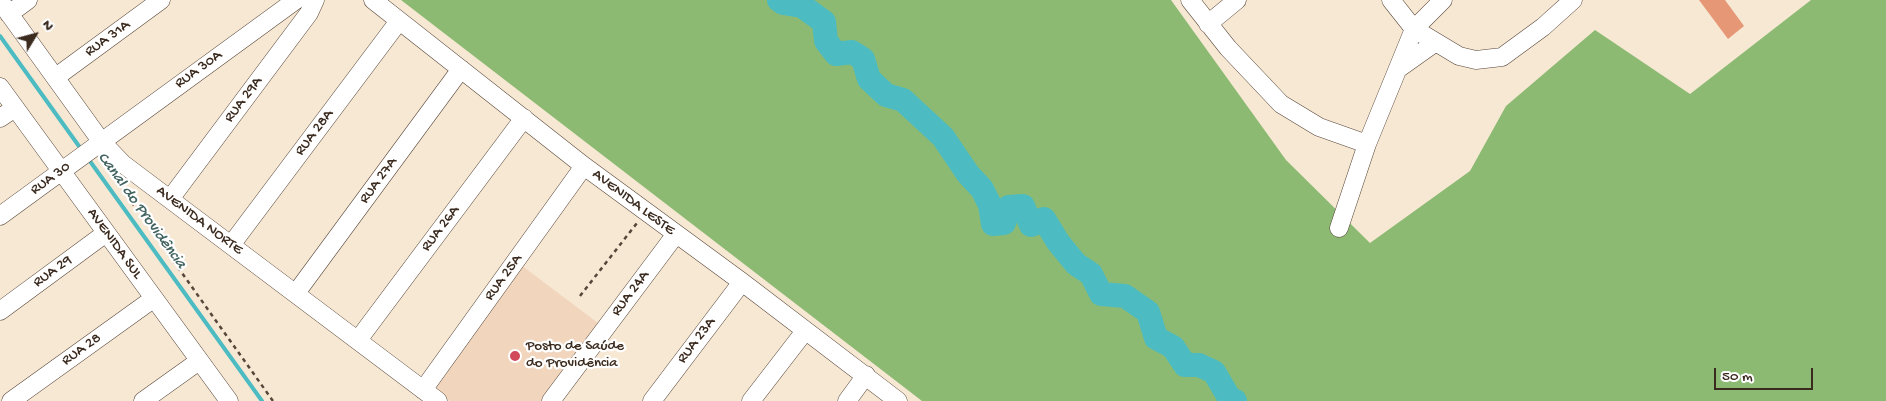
<!DOCTYPE html>
<html>
<head>
<meta charset="utf-8">
<style>
  body { margin:0 }
  #map { position:relative; width:1886px; height:401px; overflow:hidden; background:#f7e8d4; font-family:"Gochi Hand",sans-serif }
  canvas { display:block }
  .north { position:absolute; left:10px; top:10px; width:50px; height:50px; -webkit-text-stroke:4px #fff; paint-order:stroke; rotate:53deg; font-size:14px; font-weight:700; line-height:20px; text-align:center; color:#3b2a1e }
  .north::after { content:''; display:block; margin:auto; width:18px; height:22px; background:#3b2a1e; clip-path:polygon(50% 0,100% 100%,50% 72%,0 100%) }
  .scale { position:absolute; left:1714px; top:368px; width:99px; height:22px; box-sizing:border-box; border:2px solid #3b2a1e; border-top:0; padding-left:6px; font-size:15px; line-height:18px; white-space:nowrap; color:#3b2a1e; -webkit-text-stroke:4px #fff; paint-order:stroke }
</style>
</head>
<body>
<div id="map">
<canvas width="1886" height="401"></canvas>
<div class="north">N</div>
<div class="scale">50 m</div>
</div>
<script>
const c = document.querySelector('canvas').getContext('2d');
c.lineJoin = 'round';
function fill(path, color) { c.fillStyle = color; c.fill(path, 'evenodd'); }
const toPath = rows => new Path2D(rows.map(r => 'M' + r).join(''));
function stroke(path, color, width, dash) { c.strokeStyle = color; c.lineWidth = width; c.lineCap = dash ? 'butt' : 'round'; c.setLineDash(dash || []); c.stroke(path); }
function write(font, color, halo, rows, align = 'center') {
  c.font = font + ' "Gochi Hand",sans-serif'; c.lineWidth = 4.5; c.setLineDash([]); c.textBaseline = 'middle'; c.strokeStyle = halo; c.fillStyle = color; for (const [text, x, y, turn = 0] of rows) {
    c.save(); c.translate(x, y); c.rotate((+turn || 0) * Math.PI / 180); c.textAlign = isNaN(turn) ? turn : align; if (halo) c.strokeText(text, 0, 0); c.fillText(text, 0, 0); c.restore();
  }
}
fill(toPath([
  [521,265,598,323,541,401,450,401,432,389]
]), '#f1d5bd');
fill(toPath([
  [401,0,1171,0,1286,160,1370,243,1470,171,1506,106,1595,30,1690,94,1811,0,1886,0,1886,401,922,401]
]), '#8cba73');
stroke(toPath([
  [0,36,81,149],
  [87,157,262,401]
]), '#4dbcc2', 4);
stroke(toPath([
  [779,0,783,3,802,6,824,22,826,41,836,54,852,52,863,59,869,79,886,95,903,100,943,137,968,174,982,189,990,205,993,224,1004,223,1009,207,1023,206,1031,225,1044,219,1058,242,1076,264,1091,274,1101,294,1125,296,1148,312,1156,338,1173,347,1185,365,1199,365,1214,372,1230,399,1235,401]
]), '#4dbcc2', 24);
fill(toPath([
  [1699,0,1725,0,1744,26,1728,39]
]), '#e69776');
const minor = toPath([
  [373,0,584,166,742,282,898,401],
  [1190,0,1228,48,1281,104,1319,127,1367,144],
  [1391,0,1414,29,1459,56,1476,60,1502,57,1543,27,1573,0],
  [0,1,101,141,123,164,438,401],
  [9,14,28,0],
  [1208,24,1237,0],
  [1398,69,1436,42],
  [56,77,161,0],
  [0,87,229,401],
  [0,118,15,108],
  [170,199,309,13,315,0],
  [0,216,296,0],
  [1339,228,1367,144,1414,29,1443,0],
  [231,245,399,21],
  [296,293,461,69],
  [0,311,106,233],
  [358,340,524,118],
  [423,390,584,166],
  [11,401,153,299],
  [143,401,199,361],
  [551,401,676,234],
  [652,401,742,282],
  [751,401,805,331],
  [847,401,866,375]
]);
stroke(minor, '#574639', 19);
stroke(toPath([
  [113,176,273,401],
  [580,296,637,223]
]), '#574639', 2.5, [4, 4]);
stroke(minor, '#fff', 18);
for (const [x, y, r, color] of [
  [515,356,6,"#d1495b"]
]) { const dot = new Path2D(); dot.arc(x, y, r, 0, 2 * Math.PI); c.fillStyle = color; c.fill(dot); stroke(dot, '#fff', 2); }
write('15px', '#3b2a1e', '#fff', [
  ["RUA 31A",108,39,-36],
  ["RUA 30A",199,70,-36],
  ["RUA 29A",244,100,-53],
  ["RUA 28A",315,133,-53],
  ["RUA 30",51,179,-36],
  ["RUA 27A",379,181,-54],
  ["AVENIDA LESTE",633,203,37],
  ["AVENIDA NORTE",199,221,37],
  ["RUA 26A",441,229,-53],
  ["AVENIDA SUL",114,244,54],
  ["RUA 29",53,272,-36],
  ["RUA 25A",504,278,-54],
  ["RUA 24A",631,294,-53],
  ["RUA 23A",697,341,-53],
  ["RUA 28",82,350,-36]
]);
write('15px', '#3b2a1e', '#fff', [
  ["Posto de Saúde",526,347],
  ["do Providência",526,364]
], 'left');
write('italic 16px', '#426460', '#fff', [
  ["Canal do Providência",141,211,54]
]);
</script>
</body>
</html>
